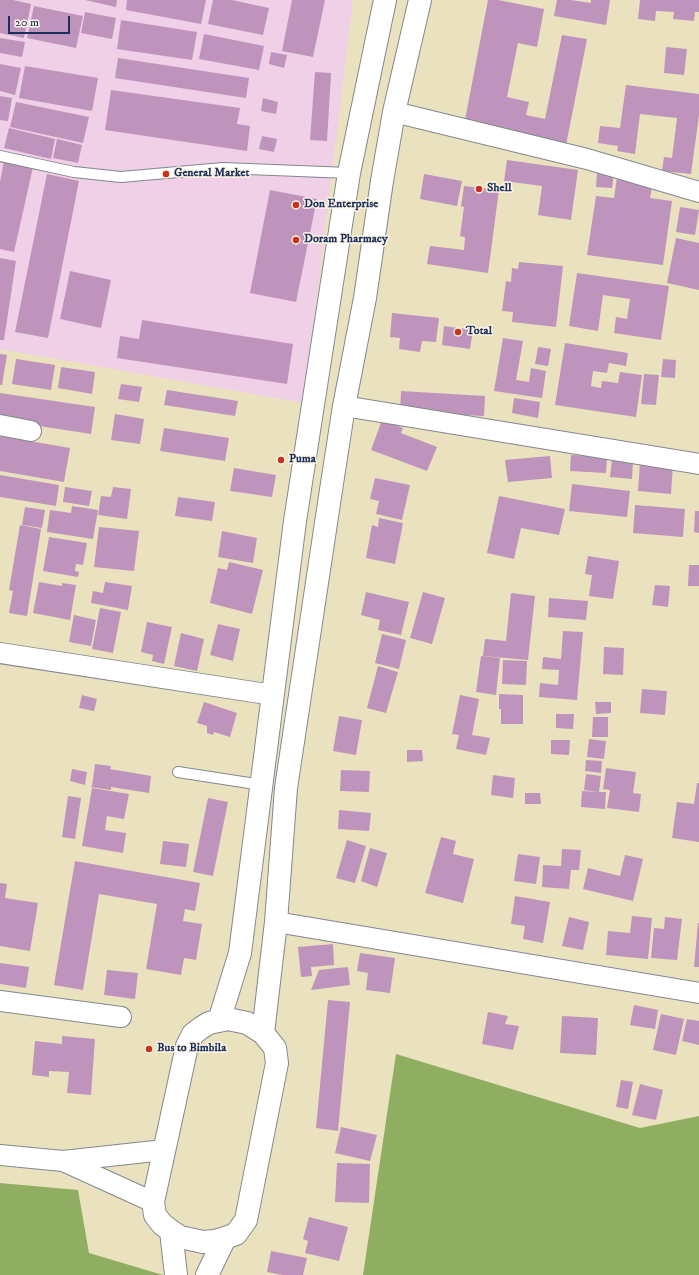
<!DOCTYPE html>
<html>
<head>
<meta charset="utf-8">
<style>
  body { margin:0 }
  #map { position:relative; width:699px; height:1275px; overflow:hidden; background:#eae2bf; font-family:"IM FELL DW Pica",serif }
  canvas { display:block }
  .scale { position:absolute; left:8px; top:16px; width:62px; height:18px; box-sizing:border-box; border:2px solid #1b2f5e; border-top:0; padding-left:5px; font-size:12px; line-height:14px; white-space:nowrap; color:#1b2f5e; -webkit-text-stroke:3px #fcf5e5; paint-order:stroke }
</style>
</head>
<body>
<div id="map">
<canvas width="699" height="1275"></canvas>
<div class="scale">20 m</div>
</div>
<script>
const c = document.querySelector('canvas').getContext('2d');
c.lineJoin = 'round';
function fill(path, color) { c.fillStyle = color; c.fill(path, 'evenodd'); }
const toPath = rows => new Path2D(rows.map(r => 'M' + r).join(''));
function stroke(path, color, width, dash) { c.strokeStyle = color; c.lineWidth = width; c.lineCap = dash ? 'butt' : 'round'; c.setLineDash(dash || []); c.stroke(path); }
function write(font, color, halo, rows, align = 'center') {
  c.font = font + ' "IM FELL DW Pica",serif'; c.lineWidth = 3; c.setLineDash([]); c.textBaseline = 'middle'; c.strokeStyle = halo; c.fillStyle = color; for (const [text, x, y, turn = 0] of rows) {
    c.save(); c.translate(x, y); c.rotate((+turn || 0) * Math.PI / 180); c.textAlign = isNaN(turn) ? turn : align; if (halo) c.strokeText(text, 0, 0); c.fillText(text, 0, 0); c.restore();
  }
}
fill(toPath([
  [0,0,353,0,304,403,0,349]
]), '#efd0e6');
fill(toPath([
  [396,1054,640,1128,699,1116,699,1275,363,1275],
  [0,1183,78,1190,89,1253,163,1275,0,1275]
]), '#90ae61');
fill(toPath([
  [0,0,13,0,31,4,24,38,0,33],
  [85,0,117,0,116,7],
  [127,0,206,0,201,24,126,10],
  [213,0,232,0,269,8,263,35,208,24],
  [292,0,325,0,313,57,282,51],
  [488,0,498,0,544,9,537,47,518,43,507,97,529,102,526,115,545,119,562,35,587,39,566,145,464,125],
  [557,0,571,0,591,3,591,0,610,0,606,25,554,16],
  [640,0,699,0,699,12,695,12,694,21,673,19,674,12,656,11,655,21,638,19],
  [34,6,83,16,76,48,27,38],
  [85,12,116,18,112,39,81,33],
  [121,20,197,32,192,60,117,49],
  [204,34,264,46,259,70,199,59],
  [0,38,25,42,22,57,0,53],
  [666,47,687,49,684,75,664,73],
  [271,52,287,55,284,68,269,64],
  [118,58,249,78,246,98,115,78],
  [0,64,21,68,15,95,0,91],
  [25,66,98,78,92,111,19,98],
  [315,72,331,73,327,141,310,140],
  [626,85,699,94,699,115,691,174,662,171,664,157,672,158,677,118,640,114,635,154,617,151,618,146,598,143,600,126,620,128],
  [111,90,240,108,237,124,250,126,247,151,105,130],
  [0,96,12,98,8,121,0,120],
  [263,98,278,102,276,114,261,111],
  [16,102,89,117,83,143,10,127],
  [9,128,55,139,51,159,4,148],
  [262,136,277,139,274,152,259,149],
  [57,139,82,145,78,163,53,158],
  [507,160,578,170,571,220,538,215,542,186,504,181],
  [4,161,33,167,14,252,0,249,0,182],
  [597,173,614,174,612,188,596,187],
  [47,174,79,181,48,338,15,332],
  [424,174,462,181,457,206,420,199],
  [617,177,653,182,650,198,672,201,663,265,587,255,596,196,614,198],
  [464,186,499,190,488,273,427,264,430,246,464,250,465,237,460,236,464,207,461,206],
  [270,190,317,199,296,302,250,293],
  [680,207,699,210,695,235,676,232],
  [676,238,699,243,699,290,667,283],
  [0,258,16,261,4,340,0,340],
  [519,262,563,266,556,327,512,322,513,312,502,311,506,281,511,282,512,268,518,269],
  [70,271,111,280,101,328,60,319],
  [577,273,669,286,661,340,614,333,616,317,627,319,630,299,603,295,598,331,569,326],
  [392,313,439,318,436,342,422,341,420,352,399,349,400,338,390,337],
  [142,320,293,344,287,384,117,358,120,336,139,339],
  [444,326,473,330,470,349,442,345],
  [503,338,523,341,516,380,529,382,531,368,546,371,542,398,494,391],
  [565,343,628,353,626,366,609,363,607,373,593,371,591,386,601,388,602,381,618,383,620,372,642,375,636,417,555,405],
  [538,347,551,349,548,366,535,364],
  [0,354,7,355,2,385,0,385],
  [16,359,55,365,51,390,12,384],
  [663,359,676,360,675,378,661,377],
  [61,367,95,372,92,394,58,388],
  [644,374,659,375,656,405,641,404],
  [121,384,142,387,139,402,118,399],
  [167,390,238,401,235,416,164,405],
  [401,391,485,396,484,416,400,412],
  [0,393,95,407,91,434,0,420],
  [514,398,540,402,538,418,512,413],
  [115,414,144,419,140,444,111,440],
  [382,420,403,428,401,433,437,447,427,471,371,450],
  [164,428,229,438,225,461,160,451],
  [0,436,70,448,64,482,0,471],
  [571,455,607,457,606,473,570,471],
  [550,456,552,478,508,482,505,460],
  [612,460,633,461,632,479,610,477],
  [640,462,673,464,671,494,638,491],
  [234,468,276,475,272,497,230,491],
  [0,475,59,485,56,506,0,497],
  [375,478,410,485,402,520,376,514,379,501,370,499],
  [572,484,630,491,627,517,569,511],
  [65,487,92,491,89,506,63,502],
  [113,487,131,489,127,519,98,515,101,496,111,497],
  [499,496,565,509,559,535,521,528,514,559,487,553],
  [178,497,215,502,212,521,175,516],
  [635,505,685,509,683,537,633,533],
  [72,506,98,510,93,539,47,532,50,510,71,513],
  [25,507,45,510,42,528,22,525],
  [695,511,699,511,699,533,694,532],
  [379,518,403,523,395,564,366,558,372,525,378,527],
  [20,525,41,529,27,616,9,613,13,591,9,590],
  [99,527,139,531,134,571,94,567],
  [222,531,257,538,253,563,218,557],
  [49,537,87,543,83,565,76,564,75,571,79,572,78,577,43,571],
  [588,556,619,561,613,599,589,596,592,575,585,574],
  [229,562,263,570,252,614,210,603,218,568,227,570],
  [689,565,699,565,699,586,688,586],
  [39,582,62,586,62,583,76,585,70,620,33,613],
  [105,582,132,586,128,610,91,603,93,591,103,593],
  [655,585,670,586,668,607,652,605],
  [366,592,409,602,401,635,378,630,380,620,361,615],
  [423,592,445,598,432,644,410,638],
  [511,593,535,596,528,660,483,656,485,639,506,641],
  [549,598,588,601,586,620,548,617],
  [100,608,121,612,113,653,92,649],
  [74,615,96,620,91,646,69,642],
  [147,622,172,627,164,664,152,661,153,655,141,652],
  [218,624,240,629,233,661,210,655],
  [563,631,583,632,577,700,539,697,540,683,558,685,559,670,542,669,543,657,561,659],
  [181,633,204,639,197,671,174,666],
  [382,634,406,640,399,669,375,663],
  [604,647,624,648,623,675,603,674],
  [481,656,500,658,496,695,476,692],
  [503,660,527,661,526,685,502,684],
  [378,666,398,672,386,713,367,708],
  [642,689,667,691,665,715,640,713],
  [499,694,523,695,523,724,501,724,501,709,499,709],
  [82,695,97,699,94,711,79,708],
  [460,695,479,699,472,735,490,738,486,755,456,749,459,735,452,734],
  [204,702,237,713,230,737,214,732,213,735,207,733,207,726,197,723],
  [595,702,611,702,611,713,596,714],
  [556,714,574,714,573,729,556,728],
  [339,716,362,720,356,755,333,751],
  [593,717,608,717,608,737,592,737],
  [589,739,606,741,604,759,587,757],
  [551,740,570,740,569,755,551,754],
  [407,750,422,750,423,761,407,762],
  [586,760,602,761,601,773,585,771],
  [95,764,111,766,110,769,151,776,149,793,111,787,111,790,90,787,92,786],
  [606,768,636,772,633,793,641,794,639,812,607,808,610,790,603,789],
  [72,769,87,772,85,785,70,781],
  [341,770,370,771,369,792,340,791],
  [586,774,601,776,599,792,606,792,605,809,581,807,582,791,598,792,584,790],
  [493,775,515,778,513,798,491,795],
  [697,783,699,783,699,842,672,838,677,802,694,804],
  [92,788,129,794,124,819,107,816,105,830,126,833,123,853,82,846],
  [525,793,540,793,541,804,525,804],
  [68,796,81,798,75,839,62,837],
  [208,798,228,802,213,876,193,872],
  [339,810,371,813,369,831,338,829],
  [441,837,456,841,453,854,474,859,463,903,425,893],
  [347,840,366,846,355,883,336,878],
  [163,841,189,844,186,867,160,864],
  [370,848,387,853,377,887,361,881],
  [562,849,581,850,579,870,571,870,569,889,542,887,543,865,561,866],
  [518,854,540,857,536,884,514,881],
  [625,855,643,859,633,901,583,889,588,868,620,876],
  [75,861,200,883,195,911,185,909,183,921,202,924,196,960,184,958,181,975,146,969,157,904,99,894,83,990,54,985],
  [0,883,7,884,5,898,38,903,30,951,0,946],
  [515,896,550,902,543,943,523,939,525,926,511,924],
  [632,916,652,918,648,959,606,955,608,931,630,933],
  [569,917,589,922,583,950,562,946],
  [665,917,682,919,677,960,651,958,654,928,664,929],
  [698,923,699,923,699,967,694,967],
  [333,944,334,965,311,967,312,976,301,977,298,947],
  [360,953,395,958,390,993,366,990,368,973,357,971],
  [0,963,29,967,26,988,0,984],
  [348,967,350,985,311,990,319,970],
  [107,970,138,973,135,999,104,995],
  [328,1000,350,1002,338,1131,316,1128],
  [634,1005,658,1010,655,1029,630,1025],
  [488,1012,508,1016,505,1024,519,1026,513,1050,482,1044],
  [661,1014,684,1019,676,1055,653,1050],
  [562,1016,598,1018,596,1055,560,1053],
  [687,1019,699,1021,699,1045,682,1041],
  [62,1036,95,1039,91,1095,67,1093,69,1072,49,1071,49,1077,32,1075,35,1041,62,1044],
  [621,1080,633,1082,628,1109,616,1107],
  [640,1084,663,1090,656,1120,632,1115],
  [341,1127,377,1135,370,1161,335,1153],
  [337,1163,370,1164,369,1203,335,1202],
  [309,1217,348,1227,339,1261,305,1253,308,1241,303,1239],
  [271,1251,307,1258,303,1275,283,1275,267,1272]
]), '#bf94bc');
const lane = toPath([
  [0,156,74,172,121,177,223,168,349,173],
  [178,772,262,785]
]);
const street = toPath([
  [394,112,587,159,699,192],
  [344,406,699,464],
  [0,425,31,431],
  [0,653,273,695],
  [276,922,699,993],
  [0,1001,121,1017],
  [0,1155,63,1161,164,1150],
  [63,1161,153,1202]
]);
const highway = toPath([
  [228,1019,247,1023,263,1033,275,1048,277,1063,246,1220,236,1234,225,1238,214,1241,203,1242,180,1237,171,1231,162,1224,155,1215,153,1202,187,1046,193,1034,201,1028,209,1023,228,1019],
  [219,1021,240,953,295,521,349,173,385,0],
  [263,1033,276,922,286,788,331,490,344,406,365,298,382,181,394,112,420,0],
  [171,1231,176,1275],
  [207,1275,225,1238]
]);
stroke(lane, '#82888e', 12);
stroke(street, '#82888e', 22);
stroke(highway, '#82888e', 24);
stroke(lane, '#fff', 10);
stroke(street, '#fff', 20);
stroke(highway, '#fff', 22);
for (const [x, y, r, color] of [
  [166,174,4,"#c8321e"],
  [479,189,4,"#c8321e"],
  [296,205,4,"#c8321e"],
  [296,240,4,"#c8321e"],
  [458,332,4,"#c8321e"],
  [281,460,4,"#c8321e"],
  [149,1049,4,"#c8321e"]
]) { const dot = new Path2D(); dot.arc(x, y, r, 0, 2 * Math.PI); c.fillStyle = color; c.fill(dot); stroke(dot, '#fcf5e5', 1.5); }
write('bold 12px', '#1b2f5e', '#fcf5e5', [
  ["General Market",174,174],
  ["Shell",487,189],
  ["Don Enterprise",304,205],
  ["Doram Pharmacy",304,240],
  ["Total",466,332],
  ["Puma",289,460],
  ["Bus to Bimbila",157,1049]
], 'left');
</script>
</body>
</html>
